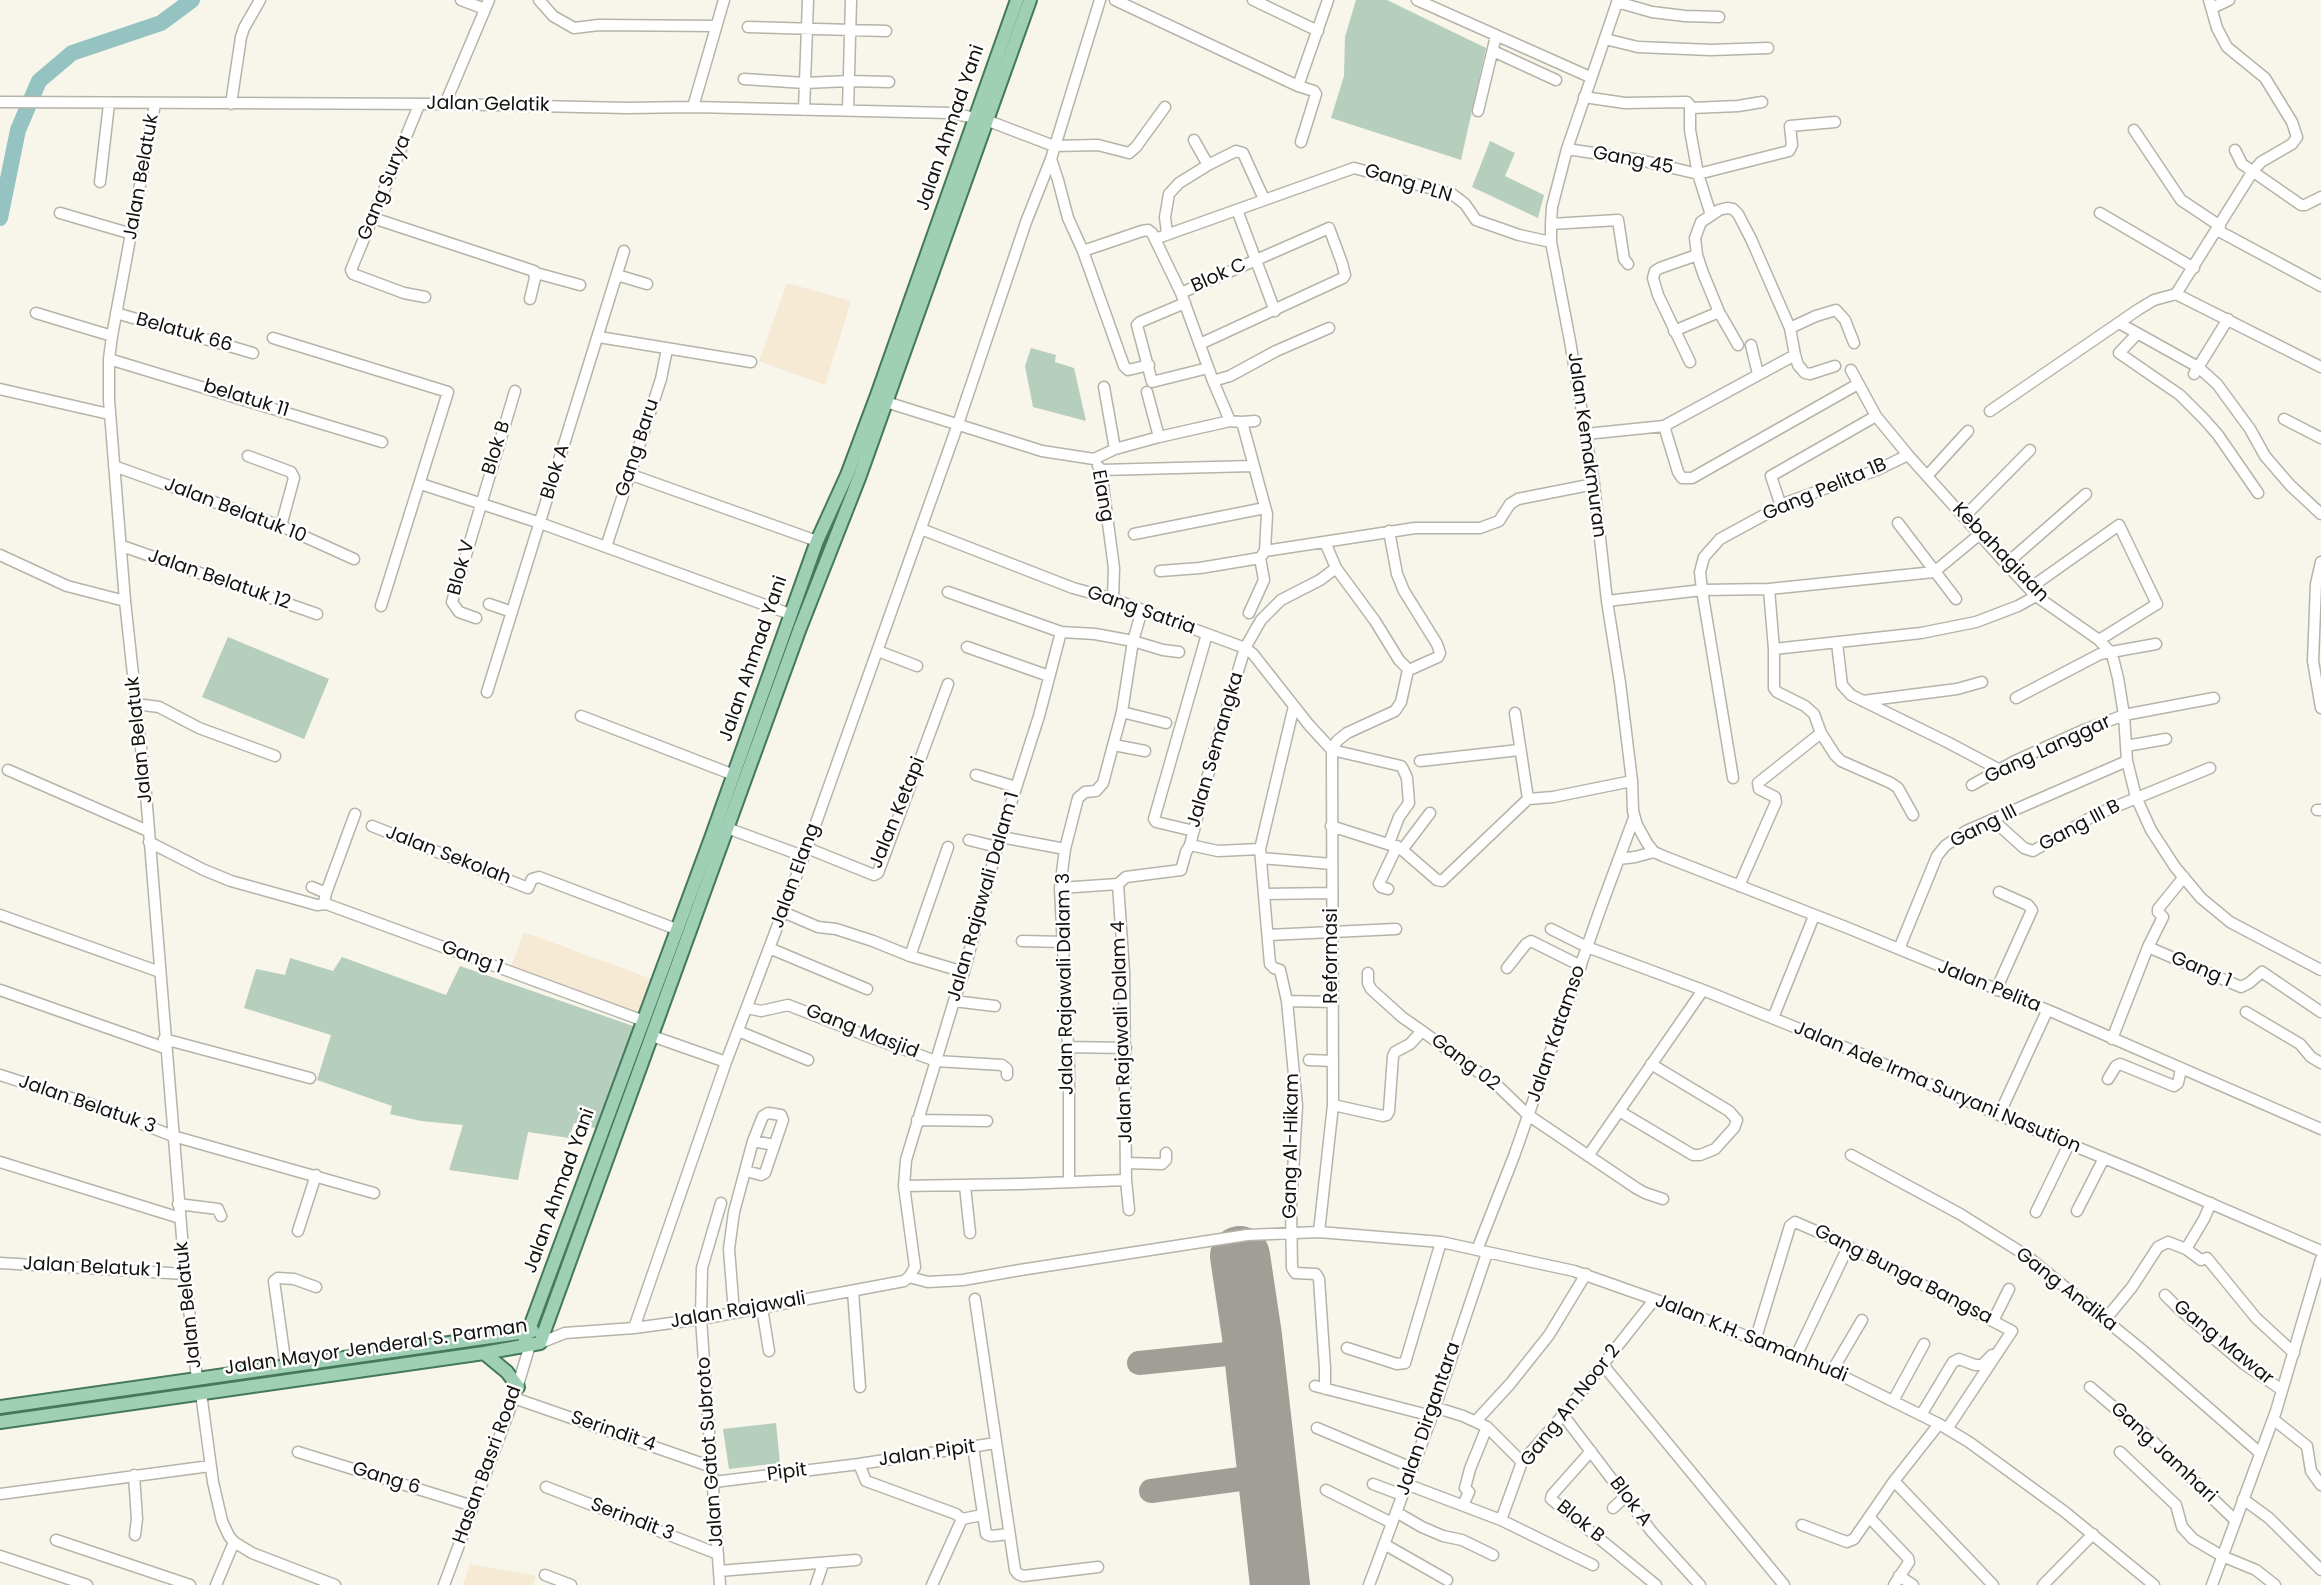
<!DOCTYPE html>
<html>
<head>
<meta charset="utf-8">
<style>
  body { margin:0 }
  canvas { display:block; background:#f8f5eb }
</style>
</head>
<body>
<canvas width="2321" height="1585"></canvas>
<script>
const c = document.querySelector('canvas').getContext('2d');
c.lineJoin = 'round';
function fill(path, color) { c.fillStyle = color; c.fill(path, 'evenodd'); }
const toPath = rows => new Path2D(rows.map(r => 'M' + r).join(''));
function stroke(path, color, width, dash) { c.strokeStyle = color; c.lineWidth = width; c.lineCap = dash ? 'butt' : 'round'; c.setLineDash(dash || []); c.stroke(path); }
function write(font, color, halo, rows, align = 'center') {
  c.font = font + ' Poppins,sans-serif'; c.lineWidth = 5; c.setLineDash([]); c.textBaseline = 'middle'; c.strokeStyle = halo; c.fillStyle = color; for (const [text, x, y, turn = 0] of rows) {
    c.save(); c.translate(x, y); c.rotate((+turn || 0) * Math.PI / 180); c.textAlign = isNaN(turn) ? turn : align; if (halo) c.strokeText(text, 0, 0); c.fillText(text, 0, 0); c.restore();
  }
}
fill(toPath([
  [787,283,851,301,825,385,759,361],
  [524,932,652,979,639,1015,510,969],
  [470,1564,536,1576,533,1585,463,1585]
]), '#f6ead5');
fill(toPath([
  [1356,0,1387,0,1486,48,1461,160,1331,118,1344,76,1345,37],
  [1490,141,1515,153,1505,176,1544,195,1538,218,1472,187],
  [1031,348,1056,355,1055,362,1074,368,1086,421,1033,407,1025,366],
  [228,637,329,679,304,739,202,697],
  [342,957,446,995,460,966,636,1027,599,1129,574,1123,569,1138,528,1132,518,1180,449,1170,463,1125,421,1121,390,1114,392,1106,317,1080,331,1035,244,1008,256,969,285,975,290,958,333,971],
  [776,1423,780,1463,729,1469,723,1429]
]), '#b6cebd');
stroke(toPath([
  [0,218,18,130,39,81,72,53,161,23,192,0]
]), '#95c3c2', 16);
stroke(toPath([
  [1139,1363,1237,1353,1251,1360,1255,1365],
  [1248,1478,1256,1479,1270,1494],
  [1151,1491,1248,1478,1258,1470,1265,1449]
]), '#a09e96', 24);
stroke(toPath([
  [1240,1256,1252,1336,1280,1585]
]), '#a09e96', 60);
const minor = toPath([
  [461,0,485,9],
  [539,0,553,16,574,28,599,25,716,26],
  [1115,0,1298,86],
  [1253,0,1318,31],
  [1417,0,1590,77],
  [1618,0,1567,149,1552,207,1551,224,1551,242,1570,341,1594,484,1607,601,1620,683,1632,781,1633,811,1637,825,1647,843,1654,852,1663,856,1848,928,2057,1014,2321,1129],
  [1617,2,1652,12,1685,16,1719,17],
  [2212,8,2229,0],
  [748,27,886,31],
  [1605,39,1638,47,1711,50,1768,48],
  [1493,51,1556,80],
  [744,79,805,83,849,81,889,82],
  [1584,97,1625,103,1687,102,1692,108,1738,106,1762,102],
  [0,102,445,104,627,108,693,107,950,113,986,120,1054,146,1098,145,1129,153,1136,147,1165,107],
  [155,104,112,336,109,359,109,400,125,601,146,794,185,1274,197,1379],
  [231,104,241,37,244,28,260,0],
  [445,104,489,0],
  [419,105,351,270,353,274,404,293,425,297],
  [693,107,724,0],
  [1690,107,1690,130,1698,174,1711,215],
  [804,110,808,0],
  [848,110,851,0],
  [1478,111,1496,36],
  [2134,130,2181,200,2220,226],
  [1194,140,1208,165,1236,151,1243,153,1264,199],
  [1301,142,1316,94,1314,91,1298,86,1328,0],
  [1567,149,1640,160,1698,174,1789,151,1792,145,1790,126,1835,122],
  [2235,150,2242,164,2301,205,2305,205,2321,197],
  [1051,159,1058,180,1068,218,1083,251,1124,366,1128,370,1149,365],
  [100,182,109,104],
  [1237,210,1275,311],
  [60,213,132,234],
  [2100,213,2194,268],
  [373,218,534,271,535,278,530,299],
  [1551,224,1618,220,1624,259,1628,264],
  [2217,230,2321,286],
  [1167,233,1165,217,1169,194,1179,183,1208,165],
  [1155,239,1354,168,1452,194,1465,204,1476,220,1519,235,1551,242],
  [1083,251,1142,231,1148,230,1152,233,1181,293,1213,381,1230,421],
  [536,273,580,285],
  [617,275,647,284],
  [1181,293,1329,228,1342,263,1345,275,1343,278,1200,344],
  [2176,294,2253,171,2261,162,2292,144,2297,137,2292,122,2265,78,2227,47,2217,28,2209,0],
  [1185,303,1140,322,1137,325,1152,382,1208,368],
  [36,313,112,336],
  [116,313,253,353],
  [2119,323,2198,367,2217,384,2250,429,2265,456,2290,485,2321,514],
  [1790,328,1816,316,1836,310,1845,320,1854,343],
  [1674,331,1719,312],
  [2137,334,2119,353,2180,395,2204,419,2218,435,2258,493],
  [599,337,751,362],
  [273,338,448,392,381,606],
  [1751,345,1758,374],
  [1795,355,1798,365,1805,373,1810,374,1835,366],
  [109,359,382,442],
  [1690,362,1658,295,1653,278,1655,271,1660,268,1697,255],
  [1851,370,1876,416,1908,455,2006,564,2036,596,2099,640,2112,654,2118,678,2124,715,2127,761,2136,797,2151,830,2175,867,2201,898,2230,922,2321,970],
  [2194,374,2228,319],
  [1213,381,1230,376,1276,351,1329,328],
  [1104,387,1115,449],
  [0,389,109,414],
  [1147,392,1159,437],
  [886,402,1042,451,1094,459],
  [1990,411,2139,309,2154,300,2176,294,2321,367],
  [2284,419,2321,438],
  [1242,422,1255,421],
  [1664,426,1678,472,1682,478,1692,478,1858,384],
  [1586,434,1664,426,1795,355,1790,328,1751,239,1738,214,1733,209,1727,208,1719,210,1701,222,1695,238,1697,255,1703,273,1719,312,1738,345],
  [248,456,291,472,294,478,281,526],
  [1094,459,1115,449,1159,437,1230,421,1242,422,1267,514,1265,551,1260,558,1264,580,1249,613],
  [114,466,281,526,354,559],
  [1098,466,1101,470,1114,568,1113,599],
  [1101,470,1252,466],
  [629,474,817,541],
  [1927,476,1968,431],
  [421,484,540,523,790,614],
  [1781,506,1771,476,1876,416],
  [1964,517,2030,450],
  [1898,523,1956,599],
  [921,529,1073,588,1113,599,1245,648,1253,654,1309,725,1332,750,1337,741,1347,733,1395,711,1401,702,1408,670],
  [1134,534,1265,508],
  [1325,542,1336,568,1375,621,1399,660,1409,670,1438,657,1440,653,1437,644,1404,591,1397,574,1389,531],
  [122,546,317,614],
  [606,547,661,379,667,349],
  [1265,551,1415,528,1480,528,1499,521,1510,504,1518,499,1594,484],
  [0,555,67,586,125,601],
  [2321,562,2316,584,2313,661,2321,708],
  [2006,564,2086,494],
  [1160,571,1200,568,1260,558],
  [2030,588,2119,525,2157,604,2099,640],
  [1769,589,1774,649,1774,688,1777,692,1805,706,1814,714,1821,733,1835,755,1841,761,1891,783,1898,788,1913,815],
  [1607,601,1702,590,1769,589,1934,572,1980,534],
  [489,604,512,612],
  [476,618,459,612,452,602,515,391],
  [1061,632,1095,634,1133,641,1163,650,1179,652],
  [1837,643,1842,685,1851,695,1949,743,2000,770],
  [967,647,1049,676],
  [1774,649,1921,633,1976,622,2018,606,2036,596],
  [878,651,917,666],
  [487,692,624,251],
  [2016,698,2100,654,2156,644],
  [1863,701,1957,689,1982,682],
  [136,704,159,707,199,728,275,756],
  [1294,706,1260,849,1270,964,1274,968,1280,970,1287,1001,1297,1106,1291,1206,1292,1268,1295,1273,1316,1274,1319,1279,1325,1368,1325,1389],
  [1122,712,1166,723],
  [1515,713,1528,799],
  [581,716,734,775],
  [1114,745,1145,751],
  [2126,746,2166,739],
  [1420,761,1519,750],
  [8,770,148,831],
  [976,775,1016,787],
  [1733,778,1702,590,1700,572,1704,557,1720,539,1788,502,1877,470,1908,455],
  [1972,785,2015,761,2086,729,2111,720,2124,715,2214,698],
  [2317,810,2321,810],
  [1993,820,2024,848,2033,851,2095,815,2210,768],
  [372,826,528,888,532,879,539,877,676,929],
  [1331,826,1400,848,1437,880,1442,881,1528,799,1553,797,1632,781],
  [727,828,803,856],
  [1194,831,1156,822,1154,819,1207,634],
  [1001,837,1065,849],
  [969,840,997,847],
  [149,842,204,870,231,881,317,905,326,904],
  [1190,845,1218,851,1260,849],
  [807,848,874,875,878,873,948,684],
  [1402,850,1430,813],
  [1261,858,1332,864],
  [1619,859,1635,857,1654,852],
  [1118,884,1124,972,1126,1180,1129,1210],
  [1739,886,1776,802,1775,797,1759,789,1758,783,1821,733],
  [312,887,326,893,324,902,329,905,644,1021],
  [1060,888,1118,884,1126,877,1181,870,1186,852,1190,845,1216,744,1245,648,1261,620,1281,600,1320,580,1336,568],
  [1388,889,1381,887,1379,884,1397,846],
  [326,893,355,814],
  [1265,894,1332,893],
  [783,912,818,927,836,929,873,941,910,956,964,972],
  [0,915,160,972],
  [1551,929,1587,947,1703,990,1861,1054,1999,1115,2140,1173,2321,1251],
  [1268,935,1396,929],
  [1022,941,1063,942],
  [2148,947,2241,987,2249,983,2262,972,2321,1012],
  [769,948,867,989],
  [1899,949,1937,856,1945,846,1966,831,2127,761],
  [910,956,948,847],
  [1507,968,1526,944,1531,941,1581,966],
  [1368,973,1368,983,1371,989,1402,1017,1422,1031],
  [0,990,165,1048],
  [1996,990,2032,910,2028,905,1999,892],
  [954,1001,995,1006],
  [1287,1001,1333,1002],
  [747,1008,761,1011,788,1005,867,1036,936,1061,1002,1065,1007,1069,1007,1075],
  [2246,1012,2300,1044,2311,1057,2321,1063],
  [1773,1018,1814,916],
  [738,1031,808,1060],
  [652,1036,726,1062],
  [164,1039,310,1078],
  [2112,1039,2148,947,2163,917,2158,912,2158,909,2184,877],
  [1068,1047,1126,1048],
  [1309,1060,1333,1061],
  [0,1075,93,1105,173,1136,374,1193],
  [2108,1079,2116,1066,2120,1064,2174,1086,2178,1083,2181,1069],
  [1333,1105,1383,1116,1387,1115,1389,1111,1393,1056,1395,1052,1410,1044,1422,1031,1499,1087,1528,1115,1636,1188,1645,1193,1663,1199],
  [1619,1111,1693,1155,1700,1155,1715,1149,1734,1128,1737,1120,1729,1111,1651,1064],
  [1999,1115,2047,1011],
  [917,1120,987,1121],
  [753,1141,774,1145],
  [1851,1155,1960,1214,2027,1256,2141,1349,2260,1453],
  [1588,1156,1703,990],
  [0,1162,180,1218],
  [1126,1163,1162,1164,1166,1160,1166,1153],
  [1069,1182,1069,1066,1060,888,1065,849,1078,798,1085,792,1096,791,1103,783,1122,712,1133,641,1142,610],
  [904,1186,1020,1184,1126,1180],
  [965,1186,970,1233],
  [178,1204,218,1209,221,1216],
  [2077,1211,2104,1158],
  [2036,1212,2069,1144],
  [298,1231,316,1175],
  [1319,1232,1333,1105,1332,750,1401,766,1403,769,1407,778,1409,803,1399,817,1389,843],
  [2186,1249,2204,1219,2211,1203],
  [1477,1250,1514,1156,1601,907,1634,818],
  [0,1263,185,1274],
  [909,1277,928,1282,963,1280,1020,1270,1247,1235,1319,1232,1441,1242,1574,1271,1659,1301,1832,1371,1939,1424,1969,1442,2065,1512,2154,1585],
  [909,1277,915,1267,904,1186,906,1160,954,1001,964,972,997,847,1039,716,1061,632,948,592],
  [853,1291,860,1387],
  [2165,1295,2178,1308,2244,1364,2282,1390],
  [975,1299,1015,1570,1018,1574,1023,1576,1098,1567],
  [762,1308,769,1351],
  [734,1313,729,1249,734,1212,753,1141,763,1116,768,1113,781,1115,783,1120,765,1173,761,1175,746,1171],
  [1993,1321,2009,1289],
  [2104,1321,2132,1287,2158,1247,2168,1242,2186,1249,2201,1260,2207,1258,2256,1318,2294,1353],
  [634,1328,726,1062,807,848,958,424,1026,222,1051,159,1100,0],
  [1755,1341,1790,1226,1795,1222,1832,1238,2012,1331,1947,1429],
  [540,1343,565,1333,634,1328,701,1319,904,1281,909,1277],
  [1347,1348,1397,1364,1405,1363,1441,1242],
  [1796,1356,1848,1247],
  [1603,1365,1784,1585],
  [286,1367,274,1281,278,1278,294,1279,316,1287],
  [1832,1371,1862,1320],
  [1315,1386,1432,1416],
  [2090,1387,2143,1432,2235,1520],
  [201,1393,213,1482,222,1521,229,1536,234,1542,252,1553,335,1585],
  [514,1398,712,1467],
  [1893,1401,1924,1344],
  [1434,1407,1463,1416,1487,1427,1522,1462],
  [1563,1415,1652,1532,1700,1585],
  [1921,1415,1953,1362,1959,1359,1975,1365,1982,1365,1992,1355],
  [2273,1419,2307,1446,2311,1471,2321,1485],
  [1476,1421,1510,1384,1549,1335,1586,1274],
  [1317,1428,1412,1468],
  [973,1447,986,1534,991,1536,1009,1534],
  [1591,1451,1552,1495,1551,1499,1656,1585],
  [298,1452,473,1506],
  [2120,1452,2176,1505,2182,1527,2193,1539,2222,1556,2256,1570,2275,1585],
  [859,1464,866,1481,956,1514,962,1519,982,1515],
  [134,1475,137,1519,135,1535],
  [1894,1481,1993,1585],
  [714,1482,859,1464,996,1443],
  [1373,1484,1402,1495],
  [1406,1484,1501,1520,1593,1565],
  [546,1487,718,1554],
  [1326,1490,1392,1523],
  [0,1494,210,1466],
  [2243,1499,2269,1518,2321,1570],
  [1463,1505,1469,1492,1465,1488,1470,1469,1487,1427],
  [1613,1508,1626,1496],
  [1396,1512,1422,1527,1443,1536,1462,1540,1493,1555],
  [1869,1517,1908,1558,1909,1562,1894,1585],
  [1501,1520,1522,1462,1563,1415,1654,1300],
  [1802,1525,1847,1542,1854,1539,1894,1481,1939,1424],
  [56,1540,190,1585],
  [1384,1544,1447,1580],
  [0,1556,87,1585],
  [719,1571,856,1560],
  [545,1575,571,1585],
  [1899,1576,1913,1585],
  [216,1585,234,1542],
  [444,1585,514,1398,530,1345],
  [720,1585,701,1319,702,1268,721,1203],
  [816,1585,823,1564],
  [932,1585,962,1519],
  [1369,1585,1432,1416,1487,1253],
  [2043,1585,2093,1534],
  [2212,1585,2276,1411,2321,1259]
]);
const major = toPath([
  [523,1346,711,838,817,541,847,475,877,395,1017,0],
  [484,1353,507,1372,518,1387],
  [0,1407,533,1331],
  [0,1422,484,1353,540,1343,800,628,859,478,1030,0]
]);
stroke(minor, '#b6b3a9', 13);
stroke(major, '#44795c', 16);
stroke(minor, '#fff', 10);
stroke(major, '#9fd0b6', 12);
write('19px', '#13120f', '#fff', [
  ["Jalan Gelatik",488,105,1],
  ["Jalan Ahmad Yani",951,128,-71],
  ["Gang 45",1633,161,11],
  ["Jalan Belatuk",142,177,-80],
  ["Gang PLN",1408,184,17],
  ["Gang Surya",385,188,-68],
  ["Blok C",1219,276,-24],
  ["Belatuk 66",184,333,16],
  ["belatuk 11",246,399,17],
  ["Jalan Kemakmuran",1586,445,82],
  ["Blok B",497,448,-73],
  ["Gang Baru",638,448,-72],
  ["Blok A",556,472,-73],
  ["Gang Pelita 1B",1825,490,-23],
  ["Elang",1102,496,80],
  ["Jalan Belatuk 10",235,511,21],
  ["Kebahagiaan",2000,553,46],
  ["Blok V",462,568,-75],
  ["Jalan Belatuk 12",219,580,19],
  ["Gang Satria",1141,611,19],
  ["Jalan Ahmad Yani",754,659,-71],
  ["Jalan Belatuk",140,740,-96],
  ["Jalan Semangka",1216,750,-74],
  ["Gang Langgar",2048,750,-25],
  ["Jalan Ketapi",898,813,-68],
  ["Gang III B",2080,826,-28],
  ["Gang III",1984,827,-27],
  ["Jalan Sekolah",448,856,21],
  ["Jalan Elang",796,876,-70],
  ["Jalan Rajawali Dalam 1",984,897,-74],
  ["Reformasi",1332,956,-90],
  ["Gang 1",472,958,20],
  ["Gang 1",2201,970,23],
  ["Jalan Rajawali Dalam 3",1066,984,-91],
  ["Jalan Pelita",1989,987,22],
  ["Gang Masjid",862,1032,21],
  ["Jalan Rajawali Dalam 4",1123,1032,-92],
  ["Jalan Katamso",1557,1034,-71],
  ["Gang 02",1465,1063,37],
  ["Jalan Ade Irma Suryani Nasution",1937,1088,23],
  ["Jalan Belatuk 3",87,1105,19],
  ["Gang Al-Hikam",1292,1146,-89],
  ["Jalan Ahmad Yani",560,1191,-70],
  ["Jalan Belatuk 1",92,1268,3],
  ["Gang Bunga Bangsa",1903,1275,27],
  ["Gang Andika",2066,1290,38],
  ["Jalan Belatuk",189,1305,-96],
  ["Jalan Rajawali",738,1311,-10],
  ["Jalan K.H. Samanhudi",1751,1339,22],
  ["Gang Mawar",2223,1343,39],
  ["Jalan Mayor Jenderal S. Parman",376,1348,-8],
  ["Gang An Noor 2",1571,1406,-52],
  ["Jalan Dirgantara",1429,1419,-71],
  ["Serindit 4",613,1432,19],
  ["Jalan Gatot Subroto",711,1452,-94],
  ["Gang Jamhari",2163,1453,43],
  ["Jalan Pipit",927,1454,-8],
  ["Hasan Basri Road",488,1465,-70],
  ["Pipit",787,1473,-7],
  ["Gang 6",386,1479,17],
  ["Blok A",1630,1502,53],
  ["Serindit 3",632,1520,21],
  ["Blok B",1580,1522,39]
]);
</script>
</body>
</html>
